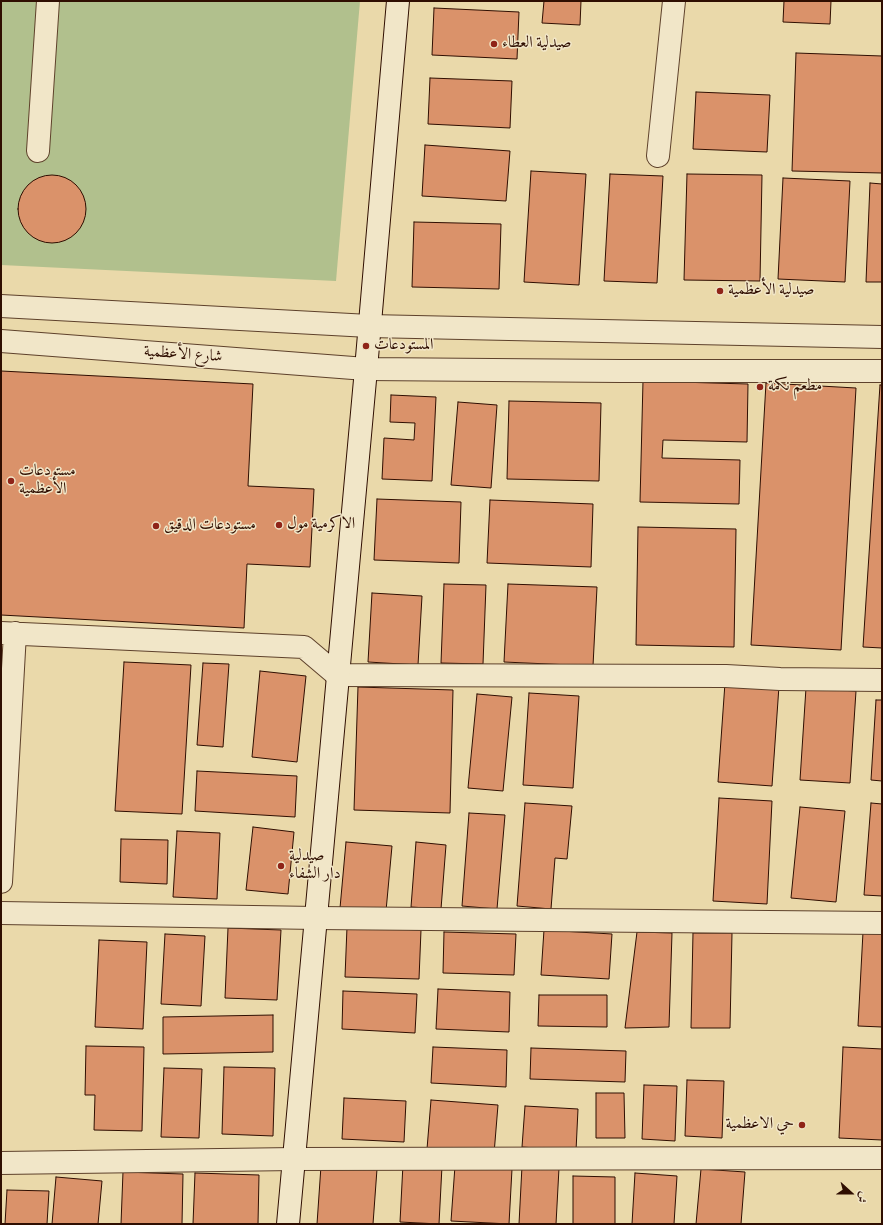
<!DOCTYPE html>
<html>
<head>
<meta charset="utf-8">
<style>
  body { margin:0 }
  #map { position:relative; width:883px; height:1225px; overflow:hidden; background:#ead9aa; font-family:"IM FELL DW Pica",Amiri,serif }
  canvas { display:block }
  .frame { position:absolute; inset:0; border:2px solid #2f0e01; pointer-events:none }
  .north { position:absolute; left:831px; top:1173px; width:40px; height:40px; -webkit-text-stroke:3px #f1e6c8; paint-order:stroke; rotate:111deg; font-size:11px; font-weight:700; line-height:16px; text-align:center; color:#2f0e01 }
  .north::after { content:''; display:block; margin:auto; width:14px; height:18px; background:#2f0e01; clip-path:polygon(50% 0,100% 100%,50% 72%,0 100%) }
</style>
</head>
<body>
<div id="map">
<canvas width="883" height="1225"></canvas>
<div class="frame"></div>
<div class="north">ش</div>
</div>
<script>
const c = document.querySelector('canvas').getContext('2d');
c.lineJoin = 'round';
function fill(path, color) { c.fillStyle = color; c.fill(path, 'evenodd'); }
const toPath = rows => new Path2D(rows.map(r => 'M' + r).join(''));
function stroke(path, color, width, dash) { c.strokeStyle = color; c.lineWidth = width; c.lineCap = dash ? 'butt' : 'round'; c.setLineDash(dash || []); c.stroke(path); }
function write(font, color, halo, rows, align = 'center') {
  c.font = font + ' "IM FELL DW Pica",Amiri,serif'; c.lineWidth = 3; c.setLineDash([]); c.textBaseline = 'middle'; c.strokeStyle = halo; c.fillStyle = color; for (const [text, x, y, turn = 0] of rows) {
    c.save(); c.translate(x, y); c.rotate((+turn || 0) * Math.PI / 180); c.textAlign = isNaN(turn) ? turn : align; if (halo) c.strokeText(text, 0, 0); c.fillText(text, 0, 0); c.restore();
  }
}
fill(toPath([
  [1,1,360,1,336,281,1,265]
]), '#b1c08d');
const building = toPath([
  [544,1,581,1,580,25,542,23,544,1],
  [784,1,831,1,830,24,783,22,784,1],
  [434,8,519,12,517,59,432,55,434,8],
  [796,53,882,56,882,173,792,171,796,53],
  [430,78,512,81,510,128,428,124,430,78],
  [696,92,770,95,767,152,693,149,696,92],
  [425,145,510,151,506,201,422,196,425,145],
  [531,171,586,174,579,285,524,282,531,171],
  [610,174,663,176,657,283,604,281,610,174],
  [687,174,762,175,760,281,684,280,687,174],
  '18 209a34 34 0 1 1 68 0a34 34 0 1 1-68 0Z',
  [783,178,850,181,845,282,778,279,783,178],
  [870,183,882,184,882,282,866,282,870,183],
  [414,222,501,224,499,289,412,287,414,222],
  [1,371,253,384,248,486,314,489,310,567,247,564,244,628,1,615,1,371],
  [643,381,748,384,747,442,663,440,662,458,740,460,739,504,640,502,643,381],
  [766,383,856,388,841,650,751,645,766,383],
  [880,385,882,385,882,648,863,647,880,385],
  [391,395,436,397,432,481,382,479,384,438,414,440,415,423,390,422,391,395],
  [509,401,601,403,599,481,507,479,509,401],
  [458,402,497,405,491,488,451,485,458,402],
  [377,499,461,502,459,563,374,560,377,499],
  [490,500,593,504,591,567,487,563,490,500],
  [638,527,736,529,734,647,636,645,638,527],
  [444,584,486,585,483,664,441,663,444,584],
  [508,584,597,587,593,666,504,662,508,584],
  [372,593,422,596,418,665,368,662,372,593],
  [124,662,191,665,182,814,115,811,124,662],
  [203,663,229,664,223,747,197,745,203,663],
  [260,671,306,676,297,762,252,757,260,671],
  [725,683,779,686,772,786,718,782,725,683],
  [358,687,453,690,450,813,354,810,358,687],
  [806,688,856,691,850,783,800,780,806,688],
  [529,693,579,696,573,788,523,785,529,693],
  [477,694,512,697,503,791,468,788,477,694],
  [876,700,882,700,882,781,871,780,876,700],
  [197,771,297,776,295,817,195,811,197,771],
  [719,798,772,801,767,904,713,901,719,798],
  [525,803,572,806,567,859,555,858,551,909,517,906,525,803],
  [871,803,882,804,882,896,864,895,871,803],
  [800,807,845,811,836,902,791,898,800,807],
  [469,813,505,815,497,909,462,906,469,813],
  [253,827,294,832,288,894,246,890,253,827],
  [177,831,220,833,217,899,173,897,177,831],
  [121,839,168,840,167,884,120,882,121,839],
  [346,842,392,846,386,911,340,908,346,842],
  [416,842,446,845,441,909,411,907,416,842],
  [347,927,421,930,419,979,345,977,347,927],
  [228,928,281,930,277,1000,225,998,228,928],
  [544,930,612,934,609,979,541,975,544,930],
  [444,932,516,934,514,975,443,973,444,932],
  [637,932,672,933,669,1027,625,1028,637,932],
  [863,932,882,933,882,1027,858,1026,863,932],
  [693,933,732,933,730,1028,691,1028,693,933],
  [165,934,205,936,201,1006,161,1004,165,934],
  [99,940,147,942,143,1029,95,1027,99,940],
  [438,989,510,992,509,1032,436,1029,438,989],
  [343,991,417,994,415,1033,342,1029,343,991],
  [539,995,607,995,607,1027,538,1026,539,995],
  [273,1015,273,1052,163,1054,163,1017,273,1015],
  [86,1046,144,1047,142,1131,94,1130,95,1095,85,1095,86,1046],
  [433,1047,507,1050,506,1087,431,1083,433,1047],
  [843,1047,882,1049,882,1140,839,1138,843,1047],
  [531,1048,626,1051,625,1082,530,1079,531,1048],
  [224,1067,275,1068,273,1136,222,1134,224,1067],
  [164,1068,202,1069,199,1138,161,1137,164,1068],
  [687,1080,724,1081,722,1138,685,1136,687,1080],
  [644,1085,677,1086,675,1141,642,1139,644,1085],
  [596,1093,624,1093,625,1138,596,1138,596,1093],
  [344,1098,406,1101,404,1142,342,1139,344,1098],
  [431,1100,498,1105,494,1154,427,1149,431,1100],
  [525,1106,578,1109,576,1151,522,1147,525,1106],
  [403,1164,442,1166,439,1224,400,1222,403,1164],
  [321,1166,377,1169,373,1224,317,1224,321,1166],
  [455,1166,512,1169,509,1224,451,1221,455,1166],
  [522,1166,559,1168,556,1224,519,1224,522,1166],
  [701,1169,745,1172,741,1224,696,1224,701,1169],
  [123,1172,183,1174,182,1224,121,1224,123,1172],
  [195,1173,259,1175,258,1224,193,1224,195,1173],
  [635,1173,677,1176,674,1224,632,1224,635,1173],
  [573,1176,615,1177,615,1224,573,1224,573,1176],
  [56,1177,102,1181,98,1224,52,1224,56,1177],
  [7,1190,49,1191,47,1224,5,1224,7,1190]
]);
fill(building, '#da926a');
stroke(building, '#2f0e01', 1);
const minor = toPath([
  [38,151,48,1],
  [658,156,674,1],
  [1,633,304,647,337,675,726,676,780,679,882,680],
  [1,882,15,633],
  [1,913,316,918,882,923],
  [1,1163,294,1159,882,1158]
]);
const tertiary = toPath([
  [1,306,369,326,882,337],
  [1,341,366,369,620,371,882,371]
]);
const secondary = toPath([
  [288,1224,366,369,398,1]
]);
stroke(minor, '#5e412b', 24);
stroke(tertiary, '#5e412b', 24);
stroke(secondary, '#2f0e01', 24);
stroke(minor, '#f1e6c8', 22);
stroke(tertiary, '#f1e6c8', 22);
stroke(secondary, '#f1e6c8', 22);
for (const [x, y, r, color] of [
  [494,44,4,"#8f2418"],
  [720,291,4,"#8f2418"],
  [366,346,4,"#8f2418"],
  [760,387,4,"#8f2418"],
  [11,481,4,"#8f2418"],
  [279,525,4,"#8f2418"],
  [156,526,4,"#8f2418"],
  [281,866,4,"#8f2418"],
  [802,1125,4,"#8f2418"]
]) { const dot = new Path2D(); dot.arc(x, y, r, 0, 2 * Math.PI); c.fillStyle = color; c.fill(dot); stroke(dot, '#f1e6c8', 1.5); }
write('16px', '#2f0e01', '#f1e6c8', [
  ["صيدلية العطاء",502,44],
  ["صيدلية الأعظمية",728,291],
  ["المستودعات",374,346],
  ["مطعم نكمة",768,387],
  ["مستودعات",19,472],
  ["الأعظمية",19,490],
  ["الاكرمية مول",287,525],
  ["مستودعات الدقيق",164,526],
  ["صيدلية",289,857],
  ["دار الشفاء",289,875],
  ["حي الاعظمية",794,1125,"right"]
], 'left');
write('16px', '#2f0e01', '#f1e6c8', [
  ["شارع الأعظمية",183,355,4]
]);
</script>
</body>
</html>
